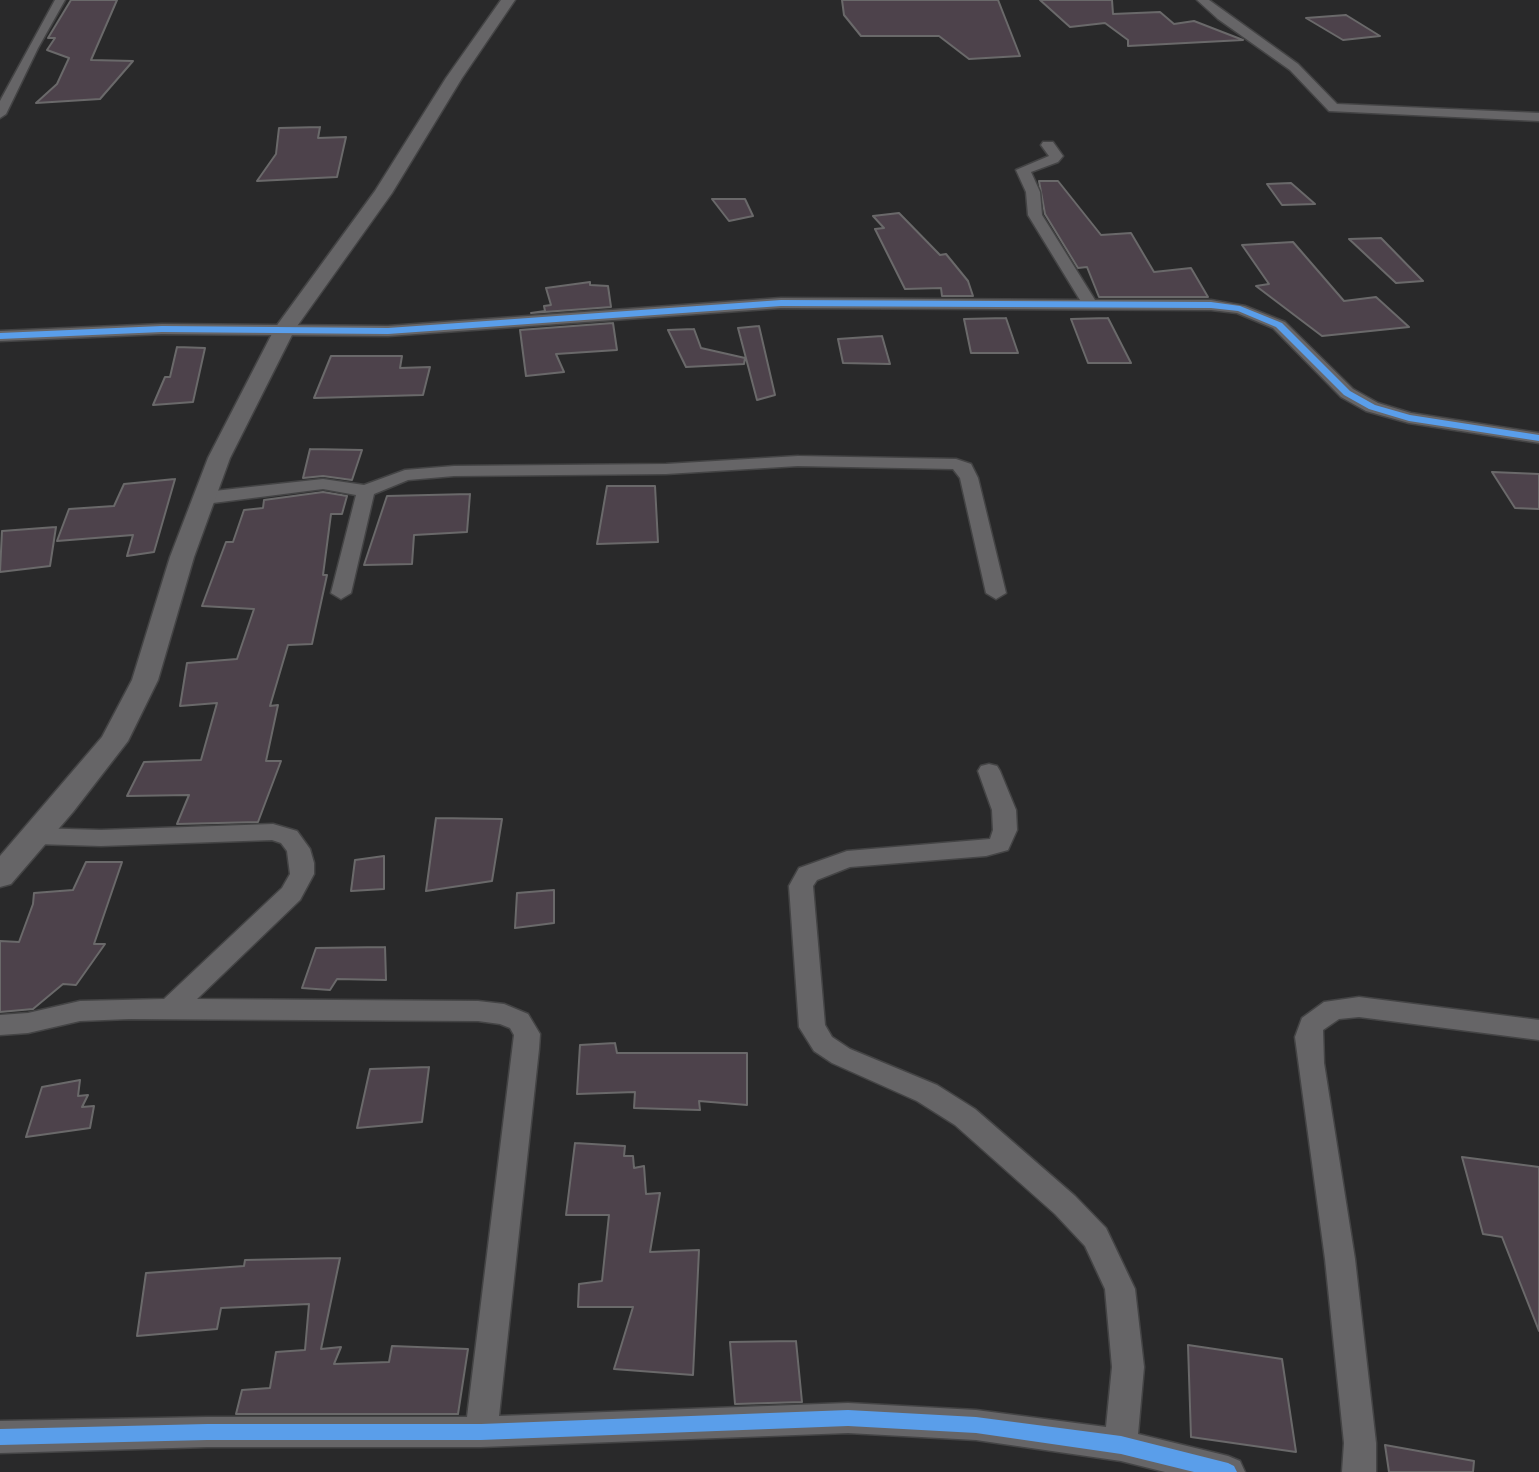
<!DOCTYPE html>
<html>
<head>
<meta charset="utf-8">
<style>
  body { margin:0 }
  canvas { display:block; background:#29292a }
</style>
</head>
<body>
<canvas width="1539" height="1472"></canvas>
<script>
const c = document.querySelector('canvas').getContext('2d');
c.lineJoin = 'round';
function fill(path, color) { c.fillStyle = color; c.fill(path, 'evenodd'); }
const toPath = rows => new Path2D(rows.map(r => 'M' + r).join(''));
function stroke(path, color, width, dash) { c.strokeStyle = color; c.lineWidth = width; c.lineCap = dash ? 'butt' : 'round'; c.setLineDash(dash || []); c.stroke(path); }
const building = toPath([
  [71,0,117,0,91,60,133,61,100,99,36,103,57,84,69,58,47,50,55,38,48,38,71,0],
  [842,0,998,0,1020,56,969,59,939,36,861,36,844,15,842,0],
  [1040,0,1112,0,1113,14,1160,12,1174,24,1194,21,1243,40,1128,46,1128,40,1105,23,1070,27,1040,0],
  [1346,15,1380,36,1343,40,1306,18,1346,15],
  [320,127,318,138,346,137,337,177,257,181,276,154,279,128,320,127],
  [1039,181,1058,181,1101,235,1131,233,1154,272,1191,268,1208,297,1099,297,1087,267,1078,268,1045,214,1039,181],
  [1291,183,1315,204,1282,205,1267,184,1291,183],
  [712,199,745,199,753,216,729,221,712,199],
  [899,213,940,255,946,254,968,281,973,296,942,296,941,288,905,289,875,229,884,228,873,216,899,213],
  [1381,238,1423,281,1396,283,1349,239,1381,238],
  [1293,242,1344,301,1376,297,1409,327,1322,336,1256,286,1269,284,1242,245,1293,242],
  [590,282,590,285,608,286,611,307,531,313,545,311,544,306,551,305,546,288,590,282],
  [1006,318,1018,353,971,353,964,319,1006,318],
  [1108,318,1131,363,1088,363,1071,319,1108,318],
  [613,323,617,350,556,354,564,372,526,376,520,330,613,323],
  [759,326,775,395,757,400,738,328,759,326],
  [694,329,701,348,745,358,744,364,686,367,668,330,694,329],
  [882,336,890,364,843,363,838,339,882,336],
  [177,347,205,348,193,402,153,405,165,377,170,377,177,347],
  [331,356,402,356,400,368,430,367,423,395,314,398,331,356],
  [310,449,362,450,352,480,323,476,303,478,310,449],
  [1492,472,1539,474,1539,509,1515,508,1492,472],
  [175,479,154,552,127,556,133,535,57,541,69,509,114,506,124,484,175,479],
  [607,486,655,486,658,542,597,544,607,486],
  [323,492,347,496,342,514,331,514,323,575,327,575,312,644,288,645,270,706,278,705,266,761,281,761,258,822,177,824,189,795,127,796,144,762,201,760,217,703,180,706,187,663,237,659,254,609,202,606,226,542,233,542,244,510,263,508,264,500,323,492],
  [470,494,467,532,414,535,412,564,364,565,387,496,470,494],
  [56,527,50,566,0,572,2,531,56,527],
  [436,818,502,819,492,881,426,891,436,818],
  [384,856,384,889,351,891,355,860,384,856],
  [86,862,122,862,94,944,105,944,76,985,63,984,33,1009,0,1012,0,941,19,942,33,904,34,893,73,890,86,862],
  [554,890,554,923,515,928,517,893,554,890],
  [385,947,386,980,337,979,330,990,302,988,316,948,385,947],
  [615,1043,617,1053,747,1053,747,1105,699,1101,700,1110,634,1108,635,1092,577,1094,580,1045,615,1043],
  [429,1067,422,1122,357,1128,370,1069,429,1067],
  [80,1080,78,1096,88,1095,82,1107,94,1106,90,1128,26,1137,42,1087,80,1080],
  [575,1143,625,1146,624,1156,633,1156,634,1168,644,1166,646,1194,660,1193,650,1252,699,1250,693,1375,614,1369,633,1307,578,1307,579,1284,602,1281,609,1215,566,1215,575,1143],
  [1462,1157,1539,1167,1539,1331,1502,1237,1483,1234,1462,1157],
  [340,1258,321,1349,341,1347,334,1364,389,1362,392,1346,468,1349,458,1414,236,1414,242,1390,270,1388,276,1352,305,1350,309,1304,221,1308,217,1329,137,1336,146,1273,244,1266,245,1260,340,1258],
  [796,1341,802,1402,735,1404,730,1342,796,1341],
  [1188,1345,1282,1359,1296,1452,1191,1437,1188,1345],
  [1385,1445,1474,1461,1473,1472,1389,1472,1385,1445]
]);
fill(building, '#4d424b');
stroke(building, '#6a696a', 2);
const minor = toPath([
  [55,0,65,0,38,48,6,114,0,118,0,101,55,0],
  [1197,0,1209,0,1298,64,1337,104,1539,113,1539,121,1329,111,1290,70,1218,19,1197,0],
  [1043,142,1053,142,1063,156,1058,162,1031,172,1040,192,1042,215,1095,300,1211,300,1245,306,1285,322,1353,389,1378,403,1411,413,1539,433,1539,443,1409,423,1366,411,1341,397,1273,328,1237,313,1211,310,781,308,388,336,162,334,0,341,0,331,162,324,388,326,781,298,1080,300,1028,215,1026,192,1016,170,1049,156,1041,145,1043,142],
  [798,456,956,459,971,464,978,478,1006,593,996,599,986,593,960,478,953,469,798,466,666,474,454,476,408,480,374,494,351,593,341,599,331,593,356,495,323,489,205,504,196,498,205,492,323,479,364,485,405,470,454,466,666,464,798,456],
  [989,764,997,766,1000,771,1016,810,1017,830,1008,850,986,856,850,867,817,880,813,886,825,1025,832,1037,850,1049,937,1085,975,1109,1075,1196,1106,1228,1135,1289,1144,1367,1138,1434,1228,1456,1240,1461,1245,1472,1165,1472,1121,1461,976,1440,848,1433,481,1447,207,1447,0,1453,0,1421,207,1417,467,1417,514,1035,510,1028,500,1024,478,1021,129,1019,80,1021,28,1033,0,1035,0,1015,28,1013,80,1001,164,999,282,888,290,874,287,851,281,843,272,840,101,846,36,844,28,842,24,836,28,830,36,828,101,830,273,824,297,831,310,849,314,863,314,874,300,900,197,999,478,1001,504,1004,528,1014,540,1034,539,1049,499,1416,848,1403,976,1410,1106,1427,1112,1367,1105,1289,1085,1246,1055,1214,955,1125,917,1101,832,1063,814,1051,799,1027,789,886,799,868,847,851,990,839,993,830,992,810,978,771,981,766,989,764],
  [1359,997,1539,1020,1539,1040,1359,1017,1339,1019,1323,1030,1324,1063,1355,1259,1376,1443,1376,1472,1342,1472,1344,1443,1325,1259,1295,1037,1302,1018,1324,1002,1359,997]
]);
const tertiary = toPath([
  [501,0,515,0,462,78,392,193,295,329,230,458,194,557,158,680,128,741,73,812,11,884,0,887,0,856,102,737,132,680,170,557,208,458,275,328,375,191,446,78,501,0]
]);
stroke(minor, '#444445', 3);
stroke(tertiary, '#444445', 3);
fill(minor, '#666567');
fill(tertiary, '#666567');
fill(toPath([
  [781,300,1211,302,1240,306,1282,323,1350,391,1375,405,1410,415,1539,435,1539,441,1409,421,1369,409,1344,395,1276,327,1238,311,1211,308,781,306,388,334,162,332,0,339,0,333,162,326,388,328,781,300],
  [848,1410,976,1417,1121,1436,1228,1463,1234,1466,1237,1472,1194,1472,1121,1454,976,1433,848,1426,481,1440,207,1440,0,1445,0,1429,207,1424,481,1424,848,1410]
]), '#5a9eea');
</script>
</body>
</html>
